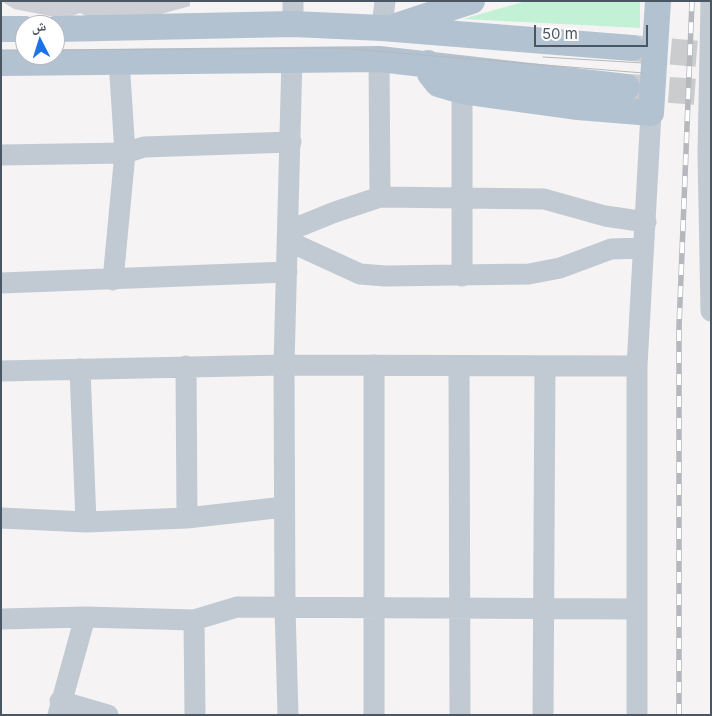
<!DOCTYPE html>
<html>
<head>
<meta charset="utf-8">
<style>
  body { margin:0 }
  #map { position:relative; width:712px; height:716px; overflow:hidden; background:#f5f3f3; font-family:Inter,"Noto Naskh Arabic",sans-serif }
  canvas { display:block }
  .frame { position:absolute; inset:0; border:2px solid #4a5661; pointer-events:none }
  .north { position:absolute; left:15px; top:15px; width:50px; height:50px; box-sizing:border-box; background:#fff; border:1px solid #b7bbc0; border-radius:50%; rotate:355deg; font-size:14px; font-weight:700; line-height:20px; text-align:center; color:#4a5661 }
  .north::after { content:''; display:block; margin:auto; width:18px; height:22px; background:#1a73e8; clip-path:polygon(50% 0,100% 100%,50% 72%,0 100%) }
  .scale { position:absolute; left:534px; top:25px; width:114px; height:22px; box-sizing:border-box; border:2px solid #4a5661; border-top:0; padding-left:6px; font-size:15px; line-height:18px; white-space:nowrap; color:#4a5661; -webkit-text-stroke:4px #fff; paint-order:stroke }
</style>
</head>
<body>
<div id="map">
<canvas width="712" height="716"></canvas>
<div class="frame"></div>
<div class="north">ش</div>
<div class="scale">50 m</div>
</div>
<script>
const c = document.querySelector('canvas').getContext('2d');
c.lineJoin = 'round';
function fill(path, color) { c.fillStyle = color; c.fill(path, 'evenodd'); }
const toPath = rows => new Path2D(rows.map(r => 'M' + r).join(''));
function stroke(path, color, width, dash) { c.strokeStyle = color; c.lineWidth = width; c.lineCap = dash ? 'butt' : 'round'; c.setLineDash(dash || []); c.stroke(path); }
fill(toPath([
  [526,1,640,1,640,28,463,19]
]), '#c3f1d5');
fill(toPath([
  [1,1,190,1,190,6,147,18,90,18,80,13,70,17,50,16,14,9]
]), '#cdcfd5');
stroke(toPath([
  [632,48,711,55],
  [630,87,711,93]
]), '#caccce', 26, [26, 13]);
stroke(toPath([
  [711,1,708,154,711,311],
  [293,24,293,1],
  [382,28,385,1],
  [379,59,380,197],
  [1,155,125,153,144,147,291,142],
  [288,231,335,212,380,197,544,199,605,216,646,222],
  [288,241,360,274,385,276,529,274,560,268,611,249,643,248],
  [462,276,462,91],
  [113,280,125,153,119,60],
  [1,283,287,272],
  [186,366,187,518],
  [459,366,460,715],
  [80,369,86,522],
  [1,371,284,365,637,366],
  [1,518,86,522,187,518,284,507],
  [1,619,85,617,194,620,237,607,637,609],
  [194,620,195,715],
  [60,701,108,715],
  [58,715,85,617],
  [288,715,285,608,284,365,292,58],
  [374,715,374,365],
  [543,715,545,366],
  [637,715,637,366,651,113]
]), '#c1cad2', 21);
stroke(toPath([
  [399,25,472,1],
  [1,29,25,29],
  [55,29,293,24,382,28,632,48],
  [1,63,379,59,627,87],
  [428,63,430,74,438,84,462,91,578,107,651,113,658,1]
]), '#b3c2d1', 26);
stroke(toPath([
  [1,50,25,50],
  [55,50,338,48,643,73],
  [543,57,643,63]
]), '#b5b8bd', 1);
const rail = toPath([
  [679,715,679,327,692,1]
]);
stroke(rail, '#b5b8bd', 5.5);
stroke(rail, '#fff', 4, [11]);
</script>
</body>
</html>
